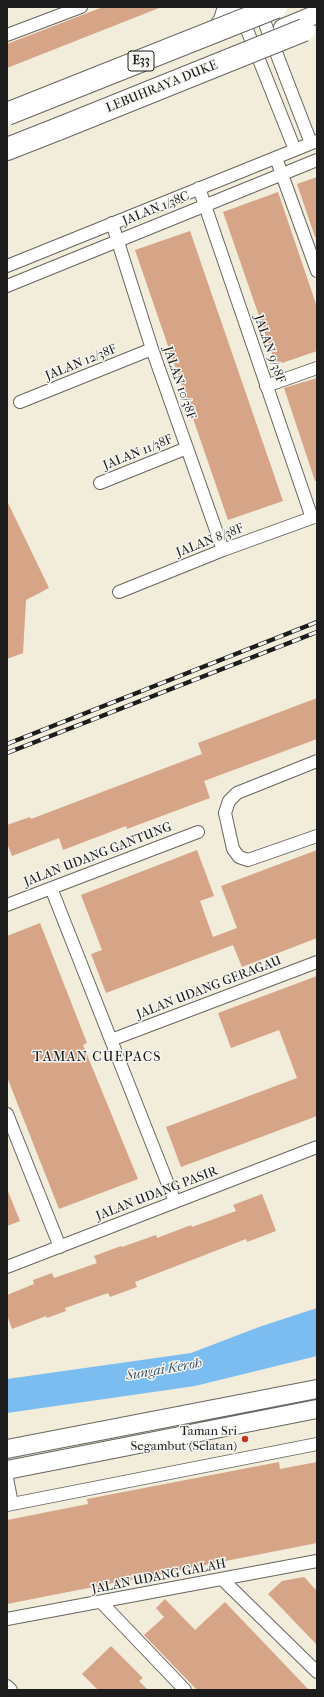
<!DOCTYPE html>
<html>
<head>
<meta charset="utf-8">
<style>
  body { margin:0 }
  #map { position:relative; width:324px; height:1697px; overflow:hidden; background:#f2ecdb; font-family:"IM FELL French Canon",serif }
  canvas { display:block }
  .frame { position:absolute; inset:0; border:8px solid #1c1c1c; pointer-events:none }
</style>
</head>
<body>
<div id="map">
<canvas width="324" height="1697"></canvas>
<div class="frame"></div>
</div>
<script>
const c = document.querySelector('canvas').getContext('2d');
c.lineJoin = 'round';
function fill(path, color) { c.fillStyle = color; c.fill(path, 'evenodd'); }
const toPath = rows => new Path2D(rows.map(r => 'M' + r).join(''));
function stroke(path, color, width, dash) { c.strokeStyle = color; c.lineWidth = width; c.lineCap = dash ? 'butt' : 'round'; c.setLineDash(dash || []); c.stroke(path); }
function write(font, color, halo, rows, align = 'center') {
  c.font = font + ' "IM FELL French Canon",serif'; c.lineWidth = 3; c.setLineDash([]); c.textBaseline = 'middle'; c.strokeStyle = halo; c.fillStyle = color; for (const [text, x, y, turn = 0] of rows) {
    c.save(); c.translate(x, y); c.rotate((+turn || 0) * Math.PI / 180); c.textAlign = isNaN(turn) ? turn : align; if (halo) c.strokeText(text, 0, 0); c.fillText(text, 0, 0); c.restore();
  }
}
fill(toPath([
  [317,1308,317,1356,195,1386,7,1413,7,1379,191,1353,259,1327]
]), '#7cbdf1');
fill(toPath([
  [103,7,159,8,7,68,7,44],
  [317,177,317,237,315,237,297,184],
  [278,192,317,307,317,351,276,365,223,212],
  [190,231,283,501,228,520,135,250],
  [317,378,317,481,315,481,284,388],
  [7,501,49,588,26,600,23,653,7,659],
  [317,698,317,739,204,781,210,798,127,829,126,826,63,850,59,838,12,856,7,843,7,825,30,817,31,819,202,754,198,743],
  [197,850,214,896,200,901,213,937,237,928,221,886,317,850,317,938,242,967,233,945,106,993,91,954,102,950,81,895],
  [40,923,87,1043,83,1045,138,1179,59,1209,7,1077,7,936],
  [317,976,317,1116,181,1167,166,1127,297,1078,279,1030,231,1048,218,1013],
  [7,1189,20,1221,7,1226],
  [262,1194,276,1231,247,1242,246,1239,135,1282,137,1287,110,1297,108,1293,65,1308,66,1311,47,1318,46,1316,12,1329,7,1315,7,1295,34,1284,33,1280,52,1273,54,1278,97,1263,94,1256,121,1246,122,1247,156,1235,157,1238,191,1225,192,1227,236,1211,233,1205],
  [279,1462,280,1469,317,1462,317,1543,7,1604,7,1520,88,1504,87,1499],
  [304,1577,317,1591,317,1645,268,1594,282,1581],
  [165,1599,195,1630,225,1602,309,1690,197,1690,144,1635,164,1617,156,1608],
  [111,1646,143,1678,139,1681,148,1690,98,1690,82,1674]
]), '#d6a486');
const street = toPath([
  [238,7,295,150],
  [259,8,311,143],
  [7,35,81,7],
  [276,158,317,271],
  [199,188,312,518],
  [112,223,152,349,223,550],
  [7,266,317,141],
  [7,286,317,160],
  [266,386,317,368],
  [20,402,152,349],
  [100,483,187,448],
  [119,592,223,550,317,516],
  [317,761,237,793,229,801,225,813,233,849,239,857,248,860,317,836],
  [51,888,175,1202],
  [7,905,198,832],
  [111,1040,317,962],
  [7,1114,60,1247],
  [7,1267,317,1147],
  [7,1478,12,1504],
  [7,1505,317,1444],
  [222,1579,317,1672],
  [101,1602,185,1690],
  [7,1619,317,1561],
  [7,1686,11,1690]
]);
const secondary = toPath([
  [283,28,317,14],
  [216,30,223,20,227,7],
  [7,1449,317,1389],
  [7,1470,317,1409]
]);
const highway = toPath([
  [7,149,58,129]
]);
stroke(street, '#67655f', 14);
stroke(secondary, '#67655f', 20);
stroke(highway, '#67655f', 24);
stroke(street, '#fff', 12);
stroke(secondary, '#fff', 18);
stroke(highway, '#fff', 22);
const rail = toPath([
  [7,744,317,622],
  [7,753,317,632]
]);
stroke(rail, '#1c1c1c', 4.5);
stroke(rail, '#f6f6f2', 3, [9]);
const highwayBridge = toPath([
  [7,114,276,7],
  [58,129,304,30]
]);
stroke(highwayBridge, '#67655f', 24, []);
stroke(highwayBridge, '#fff', 22);
for (const [x, y, r, color] of [
  [245,1439,4,"#c8321e"]
]) { const dot = new Path2D(); dot.arc(x, y, r, 0, 2 * Math.PI); c.fillStyle = color; c.fill(dot); stroke(dot, '#f6f6f2', 1.5); }
for (const [x, y, w] of [
  [141,61,26]
]) { const box = new Path2D(); box.roundRect(x - w / 2, y - 10, w, 20, 3); c.fillStyle = '#f6f6f2'; c.fill(box); stroke(box, '#1c1c1c', 1); }
write('bold 12px', '#1c1c1c', null, [
  ["E33",141,61]
]);
write('13px', '#1c1c1c', '#f6f6f2', [
  ["LEBUHRAYA DUKE",162,87,-22],
  ["JALAN 1/38C",156,209,-22],
  ["JALAN 9/38F",269,349,71],
  ["JALAN 12/38F",81,363,-22],
  ["JALAN 10/38F",179,383,71],
  ["JALAN 11/38F",138,453,-22],
  ["JALAN 8/38F",210,541,-21],
  ["JALAN UDANG GANTUNG",98,855,-21],
  ["JALAN UDANG GERAGAU",209,988,-21],
  ["JALAN UDANG PASIR",157,1194,-21],
  ["JALAN UDANG GALAH",159,1577,-11]
]);
write('13px', '#1c1c1c', '#f6f6f2', [
  ["Taman Sri",237,1432],
  ["Segambut (Selatan)",237,1447]
], 'right');
c.letterSpacing = '1px';
write('14px', '#1c1c1c', '#f6f6f2', [
  ["TAMAN CUEPACS",97,1058]
]);
c.letterSpacing = '0px';
write('italic 14px', '#3e5467', '#f6f6f2', [
  ["Sungai Keroh",164,1370,-10]
]);
</script>
</body>
</html>
